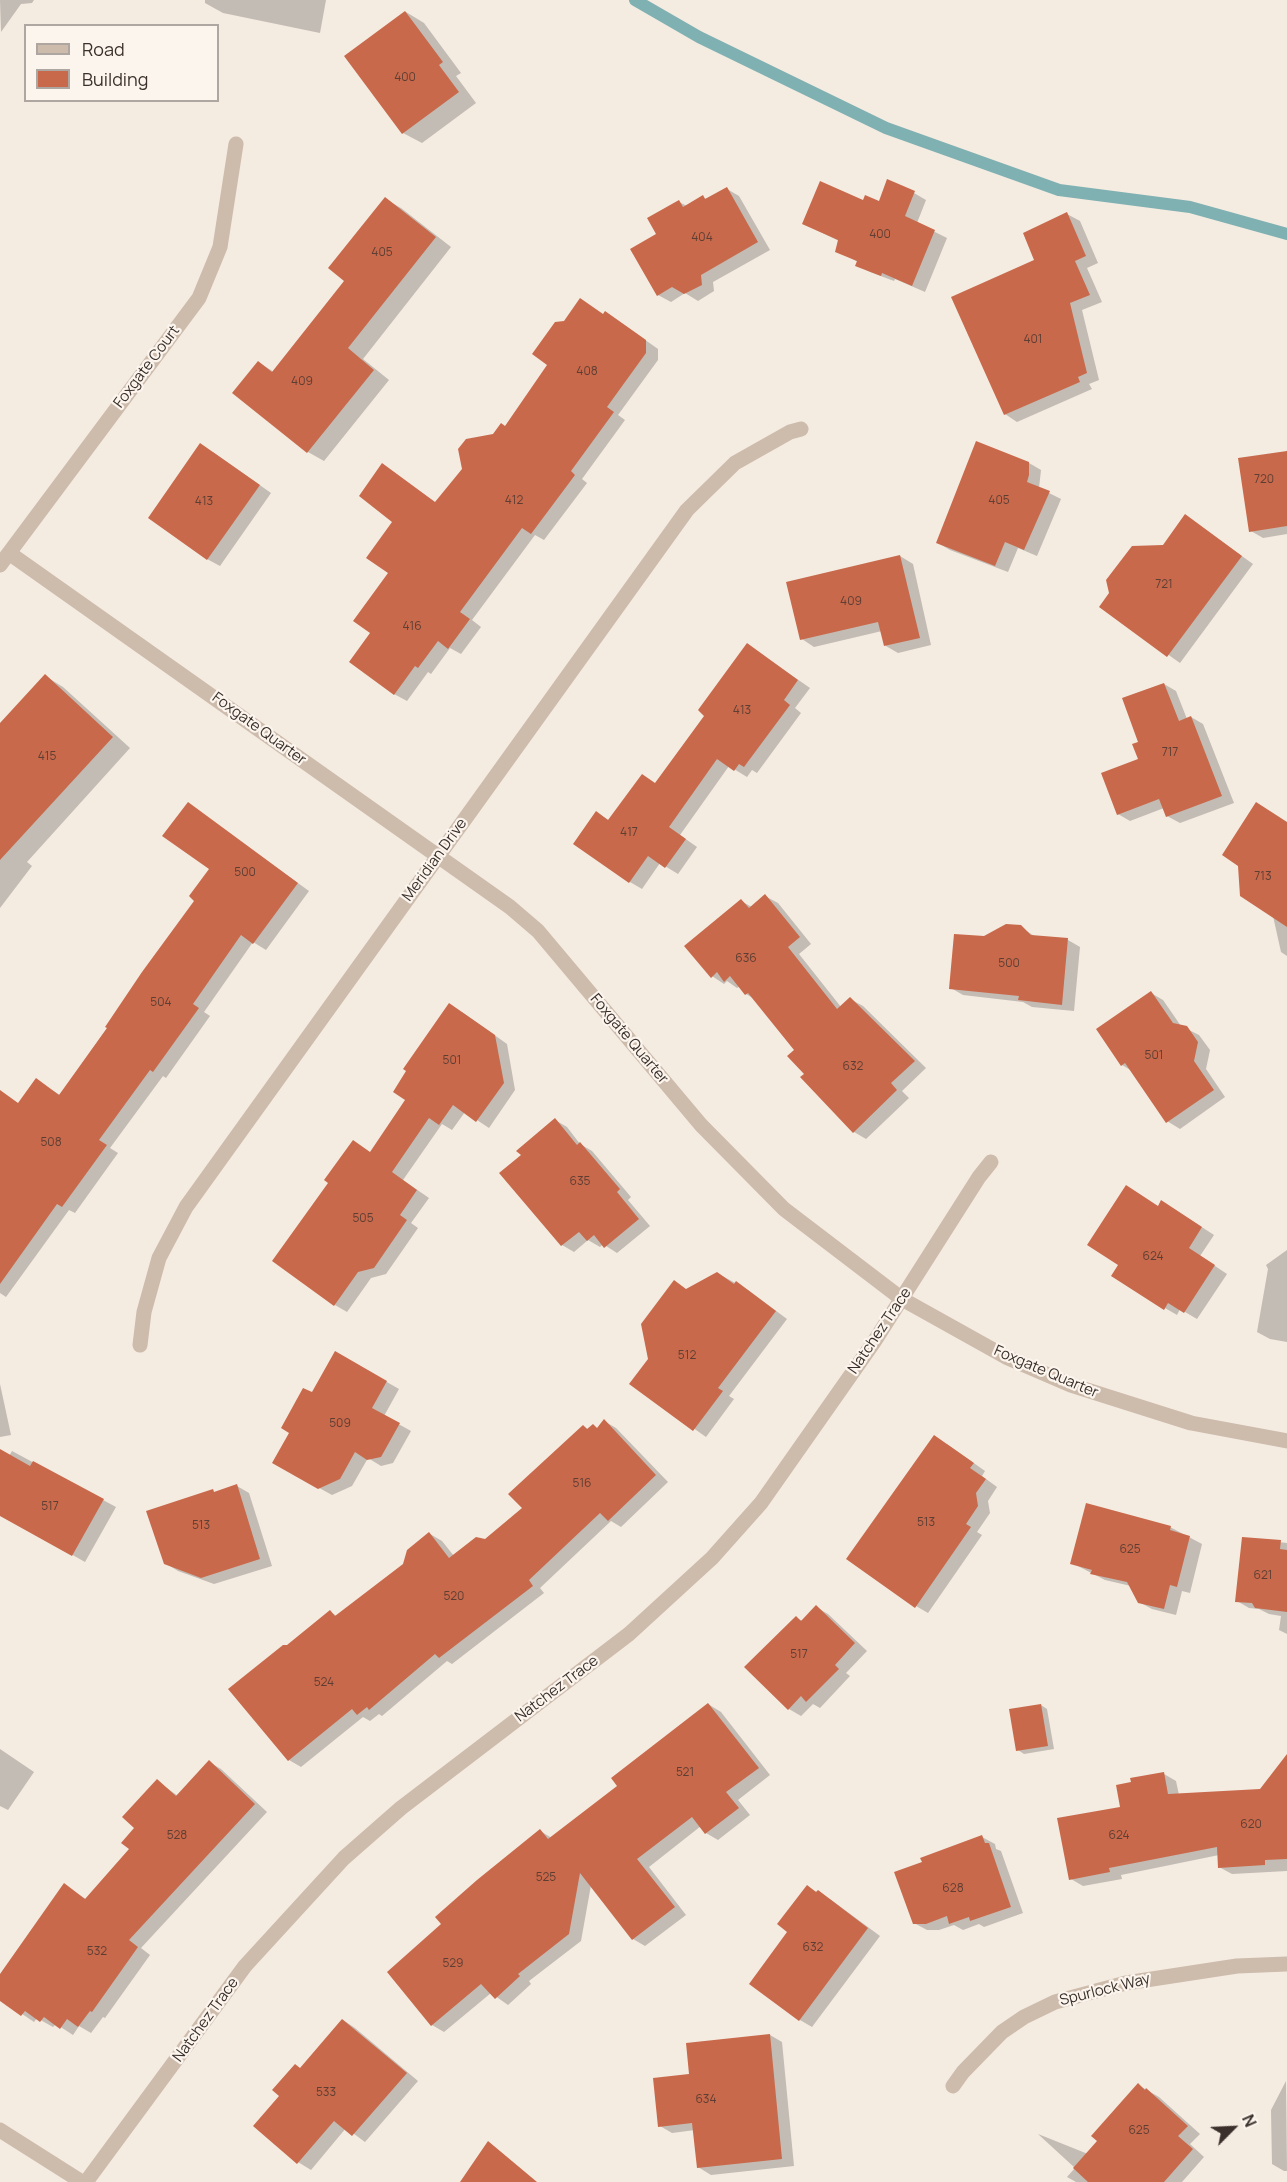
<!DOCTYPE html>
<html>
<head>
<meta charset="utf-8">
<style>
  body { margin:0 }
  #map { position:relative; width:1287px; height:2182px; overflow:hidden; background:#f4ebe1; font-family:Manrope,sans-serif }
  canvas { display:block }
  .legend { position:absolute; left:24px; top:24px; width:195px; height:78px; box-sizing:border-box; background:#fbf5ee; border:2px solid #aea6a0; margin:0; padding:8px 10px; list-style:none; font-size:18px; color:#3b302b }
  .legend li { display:flex; align-items:center; gap:12px; height:30px }
  .legend b { width:30px; border:2px solid #aea6a0 }
  .north { position:absolute; left:1203px; top:2098px; width:60px; height:60px; -webkit-text-stroke:4px #fbf5ee; paint-order:stroke; rotate:66deg; font-size:16px; font-weight:700; line-height:24px; text-align:center; color:#3b302b }
  .north::after { content:''; display:block; margin:auto; width:21px; height:27px; background:#3b302b; clip-path:polygon(50% 0,100% 100%,50% 72%,0 100%) }
</style>
</head>
<body>
<div id="map">
<canvas width="1287" height="2182"></canvas>
<ul class="legend">
<li><b style="height:8px;background:#cdbbac"></b>Road</li>
<li><b style="height:16px;background:#c8694b"></b>Building</li>
</ul>
<div class="north">N</div>
</div>
<script>
const c = document.querySelector('canvas').getContext('2d');
c.lineJoin = 'round';
function fill(path, color) { c.fillStyle = color; c.fill(path, 'evenodd'); }
const toPath = rows => new Path2D(rows.map(r => 'M' + r).join(''));
function stroke(path, color, width, dash) { c.strokeStyle = color; c.lineWidth = width; c.lineCap = dash ? 'butt' : 'round'; c.setLineDash(dash || []); c.stroke(path); }
function write(font, color, halo, rows, align = 'center') {
  c.font = font + ' Manrope,sans-serif'; c.lineWidth = 4.5; c.setLineDash([]); c.textBaseline = 'middle'; c.strokeStyle = halo; c.fillStyle = color; for (const [text, x, y, turn = 0] of rows) {
    c.save(); c.translate(x, y); c.rotate((+turn || 0) * Math.PI / 180); c.textAlign = isNaN(turn) ? turn : align; if (halo) c.strokeText(text, 0, 0); c.fillText(text, 0, 0); c.restore();
  }
}
fill(toPath([
  [0,0,34,0,32,3,21,4,1,32],
  [205,0,326,0,320,33,223,13,205,3],
  [406,12,424,23,461,73,456,76,476,103,422,143,403,133],
  [727,189,739,196,770,250,713,282,714,291,698,301,685,293,671,302,658,295,658,235,679,202,687,206,703,197,708,200],
  [914,193,926,200,917,223,947,238,925,292,895,279,894,281,870,272,857,265,858,262,837,251,839,241,804,224,863,202,880,203],
  [385,199,401,208,451,247,363,359,389,380,324,461,308,452,258,362,274,372,346,281],
  [1067,214,1080,221,1098,263,1087,268,1102,302,1082,310,1099,380,1089,384,1092,389,1017,422,1005,414],
  [580,300,604,315,617,320,658,349,658,360,618,415,625,420,582,479,587,483,544,540,535,535,472,620,481,627,461,654,450,648,431,674,428,672,407,701,394,694,372,633,390,573,394,522,383,465,436,503,494,435,506,427,549,364,565,322],
  [1287,450,1287,534,1263,538,1251,531],
  [213,452,271,493,220,566,207,559],
  [1029,463,1041,470,1039,488,1061,499,1037,556,1018,548,1008,572,950,550,938,543],
  [1186,516,1253,564,1180,663,1101,607,1164,546],
  [900,556,913,564,931,645,898,653,886,646,882,631,814,647,802,639],
  [748,645,810,688,795,708,801,713,757,773,752,770,747,777,729,766,680,835,697,847,678,874,660,863,642,889,630,882,597,813,610,821,656,784,706,716],
  [45,676,63,687,130,748,27,862,32,866,0,908,0,725],
  [1164,684,1176,691,1187,719,1191,717,1203,724,1234,803,1180,823,1167,816,1164,808,1130,821,1118,814,1140,760,1140,743],
  [188,804,309,891,266,950,253,942,204,1012,210,1016,166,1078,163,1076,110,1148,118,1153,75,1213,69,1210,6,1297,0,1293,0,1095,2,1093,19,1104,36,1080,60,1095,197,900,211,869],
  [1287,823,1287,956,1281,952,1273,916],
  [765,896,778,903,811,944,799,954,841,1007,850,999,863,1006,926,1068,902,1091,909,1098,866,1139,854,1132,806,1074,796,1050,756,1000,746,994,740,986,737,988,727,981,724,984,712,976,741,901,752,907],
  [1020,927,1036,937,1068,940,1080,947,1074,1011,1032,1007,1023,1002,963,995,951,988,984,938],
  [1151,993,1163,1000,1181,1026,1199,1035,1210,1050,1206,1069,1225,1097,1180,1129,1167,1121,1132,1071,1122,1065],
  [462,1012,507,1044,515,1090,489,1128,465,1112,452,1130,442,1124,403,1180,429,1198,411,1223,418,1228,386,1274,371,1278,347,1312,335,1305,372,1153],
  [555,1120,567,1127,580,1144,592,1151,631,1197,628,1200,650,1226,617,1253,603,1244,600,1247,588,1240,574,1252,562,1245,501,1173,523,1155],
  [1174,1209,1214,1235,1200,1256,1227,1274,1197,1319,1180,1309,1177,1315,1165,1308],
  [1287,1250,1287,1342,1270,1339,1257,1332,1268,1269,1266,1265],
  [717,1273,748,1290,787,1319,729,1396,734,1399,706,1437,631,1384,650,1359,687,1290],
  [336,1353,399,1389,384,1416,411,1431,393,1463,381,1466,368,1458,352,1486,332,1495,274,1463],
  [0,1384,11,1435,0,1437],
  [604,1421,616,1428,668,1482,621,1527,611,1521,540,1588,544,1593,452,1664,447,1661,382,1716,379,1714,370,1721,363,1717,301,1767,289,1760,230,1689,288,1647,330,1612,337,1616,404,1565,430,1534,442,1541,454,1556,486,1541,524,1509,583,1426,589,1430,593,1426,598,1429],
  [947,1444,985,1471,982,1476,997,1487,988,1501,990,1513,977,1532,982,1535,928,1613,916,1606],
  [12,1451,116,1507,85,1562,0,1514,0,1472],
  [237,1486,249,1493,272,1566,214,1584,178,1571,165,1563,213,1491,216,1493],
  [1170,1527,1202,1544,1190,1593,1182,1591,1176,1615,1152,1609,1139,1602,1131,1586,1105,1580,1072,1563],
  [1244,1538,1287,1543,1287,1634,1279,1630,1281,1616,1269,1614,1259,1609,1249,1608,1237,1601],
  [816,1607,828,1614,867,1651,846,1673,850,1676,820,1708,813,1704,801,1716,789,1709,796,1618,803,1621],
  [708,1704,721,1712,770,1775,738,1800,750,1815,718,1840,706,1833,701,1826,649,1867,686,1915,645,1946,633,1939,591,1885,581,1941,529,1981,531,1984,508,2005,491,1993,444,2032,432,2025,444,1924,540,1831,552,1838,619,1786],
  [1041,1705,1047,1709,1054,1749,1024,1754,1018,1750],
  [0,1749,34,1772,8,1810,0,1806],
  [209,1762,221,1769,267,1812,141,1948,150,1955,105,2018,103,2017,91,2033,79,2026,73,2035,56,2024,53,2027,37,2018,34,2022,0,1999,0,1976,64,1885,87,1900,131,1849,136,1828,157,1781,178,1796],
  [1164,1774,1176,1781,1179,1795,1261,1790,1287,1779,1287,1871,1232,1874,1219,1867,1219,1855,1121,1875,1122,1879,1083,1886,1071,1879,1122,1808],
  [982,1837,995,1844,996,1849,1001,1851,1023,1913,984,1927,979,1924,963,1930,954,1925,939,1930,927,1930,914,1923,924,1863],
  [807,1887,830,1899,880,1936,812,2027,800,2020,789,1932],
  [343,2020,355,2028,418,2081,365,2142,346,2128,311,2170,298,2162,301,2069],
  [770,2035,782,2042,794,2166,711,2175,698,2167,695,2130,672,2133,660,2126,690,2075],
  [1286,2081,1287,2171,1284,2171,1272,2164,1271,2110],
  [1138,2085,1159,2097,1200,2134,1190,2144,1204,2157,1182,2182,1076,2182,1067,2177,1075,2168,1038,2134,1088,2154]
]), '#0003');
stroke(toPath([
  [635,0,699,37,886,128,1059,190,1190,207,1287,234]
]), '#7fb0b2', 12);
fill(toPath([
  [405,11,443,62,439,65,459,92,402,134,344,56],
  [887,179,915,191,905,216,935,230,912,286,882,273,881,276,855,266,857,261,835,252,838,240,802,224,820,181,863,200,865,195,879,201],
  [727,187,758,242,701,275,702,285,684,294,672,287,657,296,630,249,656,234,647,218,679,200,683,207,703,195,705,199],
  [385,197,436,237,348,348,374,370,307,453,232,393,258,361,272,372,344,281,328,268],
  [1067,212,1086,256,1075,261,1090,295,1070,303,1087,373,1078,377,1080,382,1004,415,951,297,1034,260,1023,233],
  [580,298,603,314,605,311,646,340,646,353,607,407,614,412,571,471,575,475,531,534,522,528,460,612,470,619,448,649,438,641,418,668,415,666,394,695,349,662,370,633,353,621,388,573,366,558,392,522,359,496,382,463,435,502,462,469,458,449,466,439,493,434,501,423,505,426,547,365,532,354,555,322,564,321],
  [976,441,1029,462,1029,475,1027,482,1050,491,1024,550,1005,542,995,566,936,543],
  [200,443,260,485,207,560,148,518],
  [1287,451,1287,526,1249,532,1238,458],
  [1185,514,1242,556,1167,657,1099,607,1109,593,1106,580,1132,546,1163,545],
  [900,555,920,638,884,646,878,622,800,640,786,582],
  [747,643,798,680,784,700,790,705,744,767,739,764,734,771,717,759,669,827,686,839,665,868,648,856,629,883,573,844,596,811,608,820,642,774,655,783,704,716,698,710],
  [45,674,113,737,0,860,0,723],
  [1164,683,1179,721,1191,716,1222,796,1166,817,1159,799,1117,815,1101,773,1138,759,1132,744,1138,742,1122,698],
  [188,802,298,883,253,944,241,935,193,1004,199,1008,153,1072,150,1070,99,1140,107,1145,62,1207,57,1204,0,1284,0,1090,18,1103,36,1078,59,1095,107,1028,105,1027,142,972,194,901,189,896,209,869,162,836],
  [1256,802,1287,822,1287,927,1240,896,1238,866,1222,855],
  [765,894,800,937,788,947,837,1009,850,997,915,1061,891,1083,897,1090,853,1133,800,1077,804,1074,787,1056,794,1050,748,993,745,995,730,976,724,982,717,972,711,978,684,946,741,899,749,908],
  [1006,924,1021,925,1031,935,1068,938,1062,1005,1018,1000,1019,996,949,989,954,934,984,936],
  [1151,991,1173,1023,1187,1026,1198,1042,1194,1061,1214,1090,1166,1123,1125,1063,1121,1066,1096,1029],
  [449,1003,495,1035,504,1083,476,1122,453,1105,439,1125,429,1118,392,1172,417,1190,400,1215,407,1220,374,1268,358,1272,334,1306,272,1261,328,1183,324,1180,353,1140,370,1152,405,1100,393,1092,406,1071,403,1069],
  [555,1118,577,1145,580,1142,620,1189,617,1192,639,1219,604,1248,594,1235,587,1241,579,1232,561,1246,499,1173,521,1155,516,1151],
  [1126,1185,1158,1206,1161,1200,1202,1227,1189,1248,1215,1265,1184,1313,1168,1303,1164,1310,1111,1276,1118,1265,1087,1245],
  [717,1272,734,1284,736,1281,776,1311,718,1388,723,1391,693,1431,629,1384,648,1359,641,1324,674,1280,686,1289],
  [335,1351,387,1381,372,1408,400,1423,381,1457,367,1460,355,1452,340,1479,318,1489,272,1463,289,1433,281,1428,303,1388,312,1392],
  [604,1419,656,1475,608,1521,600,1513,529,1580,533,1586,439,1658,435,1654,369,1710,367,1707,357,1715,352,1709,288,1761,228,1689,283,1645,287,1645,330,1610,335,1616,403,1564,407,1550,429,1532,449,1558,476,1537,485,1539,522,1508,508,1494,583,1425,587,1429,593,1424,597,1428],
  [934,1435,974,1463,970,1468,986,1479,976,1493,978,1506,966,1524,971,1527,915,1608,846,1559],
  [0,1449,30,1466,33,1461,104,1499,72,1556,0,1516],
  [237,1484,260,1559,201,1578,164,1564,146,1511,213,1489,214,1492],
  [1086,1503,1171,1526,1170,1530,1190,1536,1177,1587,1170,1585,1164,1609,1138,1603,1127,1582,1090,1574,1092,1570,1070,1564],
  [1242,1537,1281,1540,1280,1549,1287,1550,1287,1612,1255,1608,1252,1603,1235,1602],
  [816,1605,855,1643,835,1665,839,1669,806,1702,801,1696,788,1710,744,1667,796,1616,801,1621],
  [708,1703,759,1768,726,1792,739,1808,705,1834,692,1817,637,1859,675,1907,632,1940,580,1873,569,1934,518,1974,520,1976,495,1999,481,1984,431,2026,387,1972,441,1924,435,1917,477,1880,540,1829,548,1839,617,1786,611,1778],
  [1041,1704,1048,1746,1016,1751,1009,1709],
  [1287,1754,1287,1859,1265,1860,1265,1865,1218,1868,1217,1847,1109,1868,1110,1872,1069,1880,1057,1818,1120,1807,1116,1785,1131,1782,1130,1778,1164,1772,1168,1794,1260,1789],
  [209,1760,255,1804,129,1940,138,1947,92,2012,90,2011,78,2027,67,2019,60,2029,44,2017,40,2022,25,2011,21,2016,0,2001,0,1974,64,1883,85,1899,129,1849,121,1843,134,1828,122,1817,157,1779,176,1796],
  [982,1835,985,1843,989,1843,1011,1907,970,1921,969,1917,949,1924,947,1916,926,1924,913,1924,894,1872,922,1862,920,1858],
  [807,1885,816,1892,818,1890,868,1928,799,2021,749,1984,787,1932,777,1924],
  [342,2019,407,2073,352,2136,334,2121,297,2164,253,2126,279,2096,272,2090,295,2064,300,2068],
  [770,2034,782,2159,697,2168,692,2123,658,2127,653,2078,689,2074,686,2043],
  [1138,2083,1145,2090,1146,2088,1188,2126,1178,2136,1193,2149,1164,2182,1088,2182,1073,2168,1097,2141,1091,2136],
  [488,2141,537,2182,460,2182]
]), '#c8694b');
stroke(toPath([
  [9,553,510,907,538,931,701,1125,784,1209,902,1299,1006,1357,1071,1385,1191,1423,1287,1441],
  [0,565,199,298,220,247,236,144],
  [140,1345,144,1312,159,1258,186,1207,687,510,735,463,790,432,801,429],
  [953,2086,963,2072,1002,2032,1024,2017,1055,2002,1126,1983,1237,1966,1287,1964],
  [0,2130,82,2182],
  [86,2182,245,1966,344,1858,401,1808,629,1634,712,1558,761,1503,874,1342,979,1177,991,1162]
]), '#cdbbac', 15);
write('12px', '#5e3e33', null, [
  ["400",405,78],
  ["400",880,235],
  ["404",702,238],
  ["405",382,253],
  ["401",1033,340],
  ["408",587,372],
  ["409",302,382],
  ["720",1264,480],
  ["412",514,501],
  ["405",999,501],
  ["413",204,502],
  ["721",1164,585],
  ["409",851,602],
  ["416",412,627],
  ["413",742,711],
  ["717",1170,753],
  ["415",47,757],
  ["417",629,833],
  ["500",245,873],
  ["713",1263,877],
  ["636",746,959],
  ["500",1009,964],
  ["504",161,1003],
  ["501",1154,1056],
  ["501",452,1061],
  ["632",853,1067],
  ["508",51,1143],
  ["635",580,1182],
  ["505",363,1219],
  ["624",1153,1257],
  ["512",687,1356],
  ["509",340,1424],
  ["516",582,1484],
  ["517",50,1507],
  ["513",926,1523],
  ["513",201,1526],
  ["625",1130,1550],
  ["621",1263,1576],
  ["520",454,1597],
  ["517",799,1655],
  ["524",324,1683],
  ["521",685,1773],
  ["620",1251,1825],
  ["528",177,1836],
  ["624",1119,1836],
  ["525",546,1878],
  ["628",953,1889],
  ["632",813,1948],
  ["532",97,1952],
  ["529",453,1964],
  ["533",326,2093],
  ["634",706,2100],
  ["625",1139,2131]
]);
write('15px', '#3b302b', '#fbf5ee', [
  ["Foxgate Court",147,367,-53],
  ["Foxgate Quarter",259,729,36],
  ["Meridian Drive",435,860,-54],
  ["Foxgate Quarter",629,1039,50],
  ["Natchez Trace",880,1331,-56],
  ["Foxgate Quarter",1046,1372,23],
  ["Natchez Trace",557,1689,-37],
  ["Spurlock Way",1105,1990,-14],
  ["Natchez Trace",206,2020,-54]
]);
</script>
</body>
</html>
